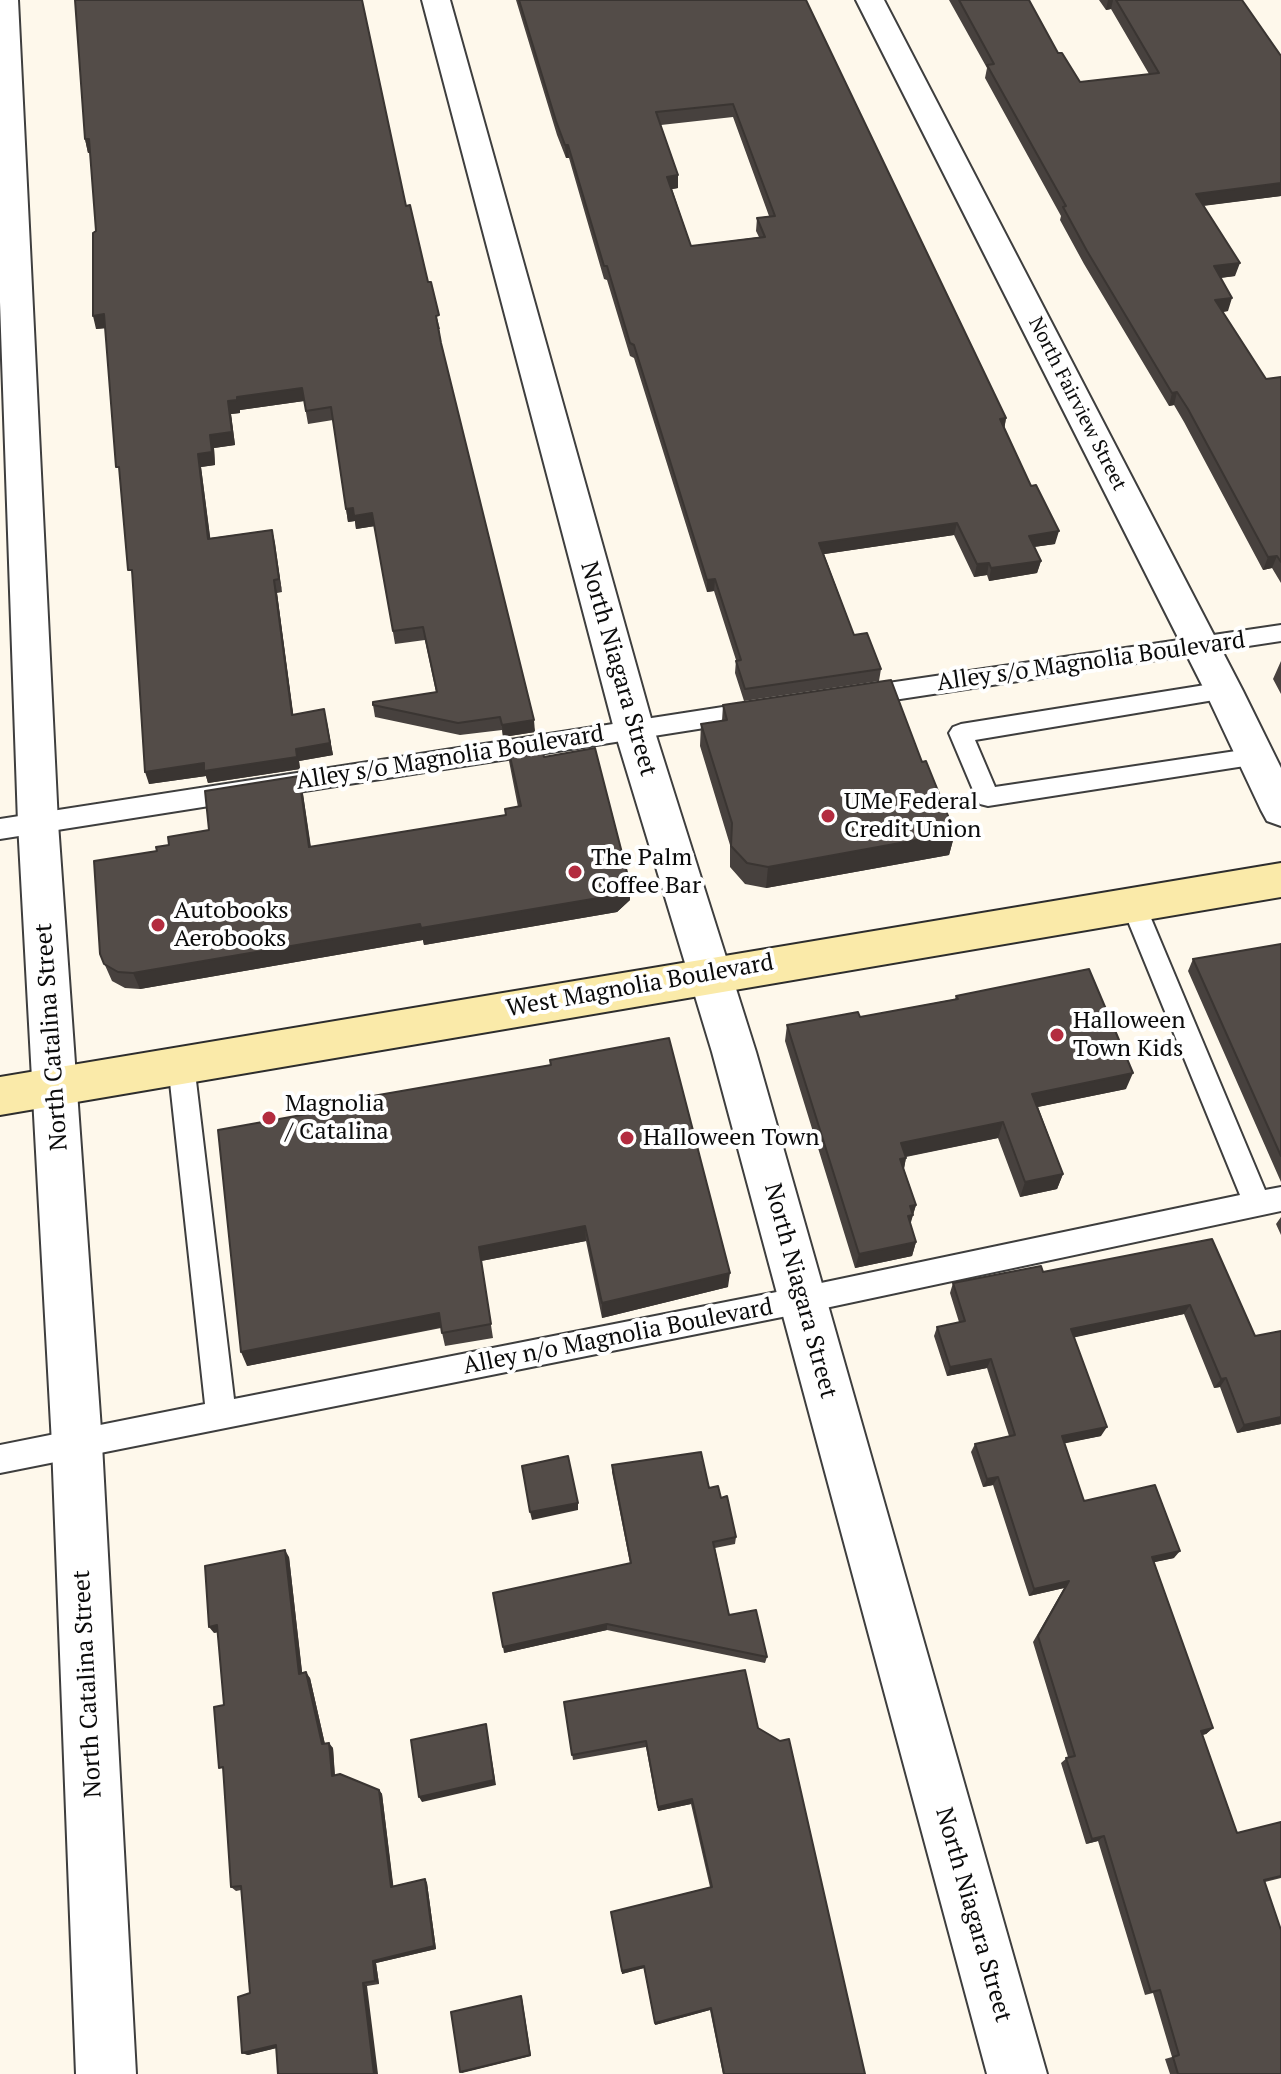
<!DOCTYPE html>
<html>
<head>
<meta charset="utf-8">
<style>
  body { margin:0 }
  canvas { display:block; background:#fef8eb }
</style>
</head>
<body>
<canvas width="1281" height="2074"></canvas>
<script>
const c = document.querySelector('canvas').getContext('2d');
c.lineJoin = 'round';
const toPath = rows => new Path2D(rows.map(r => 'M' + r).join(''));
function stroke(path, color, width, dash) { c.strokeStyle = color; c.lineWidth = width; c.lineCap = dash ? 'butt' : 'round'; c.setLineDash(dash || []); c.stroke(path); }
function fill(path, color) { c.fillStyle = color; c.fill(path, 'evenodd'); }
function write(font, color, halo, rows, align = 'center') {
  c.font = font + ' "PT Serif",serif'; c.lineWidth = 8; c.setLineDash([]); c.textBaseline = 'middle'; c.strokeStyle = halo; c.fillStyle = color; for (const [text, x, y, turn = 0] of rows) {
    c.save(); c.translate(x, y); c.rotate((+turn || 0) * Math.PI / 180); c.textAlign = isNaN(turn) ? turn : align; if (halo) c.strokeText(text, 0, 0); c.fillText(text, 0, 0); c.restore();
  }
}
const lane = toPath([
  [1281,625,1281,641,861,705,853,702,850,696,853,690,861,687,1281,625],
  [1224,682,1232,685,1235,691,1232,697,975,740,995,787,1256,748,1264,751,1268,757,1264,763,988,806,980,804,976,797,949,733,953,727,961,724,1224,682],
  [755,702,763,705,767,711,763,717,755,720,0,839,0,819,755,702],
  [1133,894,1142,897,1145,904,1265,1190,1281,1187,1281,1211,802,1313,0,1473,0,1445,205,1404,168,1064,172,1056,181,1053,190,1056,194,1064,234,1399,802,1287,1240,1195,1121,904,1124,897,1133,894]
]);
const street = toPath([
  [0,0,18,0,58,823,102,1444,136,2074,76,2074,52,1444,18,823,0,302,0,0],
  [422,0,450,0,654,729,756,1052,1047,2074,987,2074,712,1052,614,729,422,0],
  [856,0,884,0,1243,691,1281,768,1281,826,1267,821,1261,810,1205,691,856,0]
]);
const secondary = toPath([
  [1281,863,1281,897,0,1115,0,1077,1281,863]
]);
stroke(lane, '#3e3e3e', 4);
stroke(street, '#3e3e3e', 4);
stroke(secondary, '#2d2d2d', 4);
fill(lane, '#fff');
fill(street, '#fff');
fill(secondary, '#faeaa9');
fill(toPath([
  [516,0,806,0,1006,418,1004,429,1055,544,1034,547,1041,561,1037,573,989,581,987,575,974,577,954,535,824,554,854,635,881,669,879,681,744,701,735,673,736,660,714,591,707,592,634,358,630,356,607,280,604,279,569,158,566,158,557,135],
  [733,117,769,216,757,218,756,231,759,237,691,246,672,189,678,188,661,125],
  [949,0,1029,0,1058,53,1080,82,1149,74,1111,9,1106,10,1099,0,1242,0,1281,196,1203,206,1235,276,1221,278,1228,311,1222,312,1266,379,1281,377,1281,583,1272,568,1263,570,1184,422,1174,405,1169,406,1084,264,1060,220,1061,216,985,78,987,68],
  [85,139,406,206,440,329,439,329,441,343,535,732,503,737,502,730,460,735,375,717,373,705,436,692,425,640,395,644,375,526,356,529,355,521,348,522,333,420,308,424,304,401,240,410,240,413,231,414,235,445,214,448,215,465,201,467,210,538,272,530,282,592,277,593,293,714,327,722,333,755,299,761,300,769,208,783,206,776,149,784,133,583,105,328,96,329,96,231,90,152,88,153],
  [1281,661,1281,694,1273,679],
  [723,705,922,762,955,833,949,855,766,888,745,884,730,867,730,845,700,746,701,724,722,721],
  [507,743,544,757,630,884,630,900,617,912,424,945,423,940,140,989,125,988,112,981,100,954,157,851,209,830,299,776,303,794,311,847,506,816,505,809,518,807,509,761],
  [1281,944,1281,1182,1188,971,1193,959],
  [956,996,1126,1089,1038,1107,1063,1174,1057,1189,1020,1197,998,1138,906,1157,904,1169,916,1205,910,1223,916,1242,912,1256,855,1268,785,1041,787,1025,860,1017,955,999],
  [346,1107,728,1287,602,1318,586,1241,481,1261,493,1338,445,1346,441,1328,247,1366],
  [1281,1217,1281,1235,1276,1224],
  [1212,1239,1255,1336,1281,1331,1281,1424,1237,1433,1220,1387,1214,1388,1184,1314,1074,1337,1101,1436,1064,1443,1084,1501,1174,1558,1154,1562,1213,1728,1206,1734,1202,1735,1237,1833,1281,1822,1281,1878,1265,1882,1281,2074,1170,2074,1165,2059,1172,2057,1153,1993,1145,1995,1098,1841,1086,1844,1061,1763,1068,1757,1033,1642,1064,1588,1029,1596,993,1485,983,1487,971,1452,975,1444,1009,1436,987,1368,947,1376,934,1336,937,1327,959,1322,950,1293,953,1283,1043,1272],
  [612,1465,709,1488,721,1498,736,1537,735,1544,715,1548,729,1615,767,1657,765,1663,607,1630,504,1653,630,1563,612,1472],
  [289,1557,302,1673,310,1678,325,1744,333,1748,335,1775,379,1790,382,1794,393,1886,425,1879,427,1883,436,1949,376,1963,379,1984,367,1986,276,2048,248,2055,242,2053,250,1993,241,1890,236,1891,231,1887,224,1705,218,1632,214,1633],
  [564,1702,758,1728,865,2074,723,2074,710,2010,655,2025,644,1968,622,1974,611,1912,710,1887,691,1804,658,1811,646,1747,573,1760]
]), '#47413e');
fill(toPath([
  [1108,0,1113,0,1111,9,1106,10],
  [85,139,89,139,93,152,88,153],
  [565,145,568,145,569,158,566,158],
  [678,175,678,188,667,190,667,177],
  [1281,183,1281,196,1192,207,1196,194],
  [1240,263,1235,276,1210,279,1214,266],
  [1232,298,1228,311,1211,314,1215,300],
  [104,314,108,328,96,329,93,316],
  [302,388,304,401,240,410,240,413,231,414,235,445,214,448,215,465,201,467,212,551,208,539,198,454,210,435,228,401,237,397],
  [1177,392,1174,405,1169,406,1172,393],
  [1006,418,1004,431,1000,419],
  [353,508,372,513,375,526,356,529,355,521,348,522,346,509],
  [957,523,954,535,818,555,819,543],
  [272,530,275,543,282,592,279,579],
  [1059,531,1055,544,1026,548,1029,536],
  [1277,556,1272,568,1263,570,1268,557],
  [1041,561,1037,573,989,581,991,568],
  [989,563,987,575,974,577,977,564],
  [715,579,714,591,707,592,707,580],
  [274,580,277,593,295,727,292,715],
  [324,709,333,755,299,761,300,769,208,783,206,776,149,784,145,772,296,749],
  [534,720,535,732,503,737,502,725],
  [299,776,303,794,313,864,309,847],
  [955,833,949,855,766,888,768,867],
  [630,884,630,900,617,912,424,945,423,940,140,989,133,973],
  [1133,1073,1126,1089,1027,1109,1032,1094],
  [1003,1122,998,1138,898,1158,901,1143],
  [906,1158,903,1173,900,1159],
  [1063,1174,1057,1189,1020,1197,1025,1182],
  [916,1205,909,1229,904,1231,910,1206],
  [585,1226,586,1241,481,1261,493,1338,479,1247],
  [916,1242,912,1256,855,1268,859,1254],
  [730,1273,728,1287,602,1318,602,1303],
  [1190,1305,1184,1314,1067,1339,1071,1329],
  [439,1313,442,1327,247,1366,241,1352],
  [991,1359,987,1368,947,1376,950,1367],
  [1226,1378,1220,1387,1214,1388,1221,1379],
  [1281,1417,1281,1424,1237,1433,1244,1425],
  [1107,1427,1101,1436,1057,1445,1062,1436],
  [998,1477,993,1485,983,1487,987,1479],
  [578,1503,578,1510,532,1520,530,1512],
  [285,1550,289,1557,303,1680,299,1674],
  [1180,1551,1174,1558,1146,1564,1152,1557],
  [1069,1581,1064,1588,1029,1596,1034,1589],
  [607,1624,607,1630,504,1653,503,1647],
  [217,1625,222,1631,214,1633,209,1627],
  [306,1672,310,1678,326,1749,322,1744],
  [486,1724,496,1785,422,1802,419,1797],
  [1213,1728,1206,1734,1194,1737,1201,1731],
  [329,1743,333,1748,335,1781,332,1776],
  [379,1790,382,1794,394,1891,391,1887],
  [692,1799,691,1804,658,1811,658,1807],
  [1104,1836,1098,1841,1086,1844,1092,1839],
  [425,1879,427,1883,436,1949,376,1963,379,1984,375,1981,373,1961],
  [644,1966,644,1968,622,1974,622,1971],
  [363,1983,367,1986,378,2074,374,2074],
  [521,1996,522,1998,531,2056,462,2073,460,2072],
  [711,2008,710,2010,655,2025,655,2023],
  [276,2045,281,2047,248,2055,242,2053]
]), '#3a3532');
const building = toPath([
  [75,0,362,0,406,206,410,205,428,282,431,282,439,315,436,316,441,343,534,720,502,725,500,717,458,723,373,705,373,702,437,692,423,627,393,631,372,513,354,516,353,508,346,509,331,407,306,411,302,388,237,397,237,400,228,401,232,432,210,435,212,452,198,454,208,539,272,530,279,579,274,580,292,715,324,709,330,743,296,749,297,757,204,771,204,763,145,772,132,570,128,570,119,467,116,467,104,314,93,316,93,233,96,231,89,139,85,139,75,0],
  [519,0,806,0,1006,418,1000,419,1031,486,1036,485,1059,531,1029,536,1041,561,991,568,989,563,977,564,957,523,819,543,854,635,867,633,881,669,745,689,736,661,741,660,715,579,707,580,634,345,630,343,607,266,604,266,568,145,565,145,556,121,519,0],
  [733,104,775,216,757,218,765,237,691,246,667,177,678,175,656,112,733,104],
  [959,0,1029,0,1058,53,1062,53,1080,82,1159,73,1116,0,1242,0,1281,56,1281,183,1196,194,1240,263,1214,266,1232,298,1215,300,1266,379,1281,377,1281,562,1277,556,1268,557,1188,409,1177,392,1172,393,1087,251,1063,207,1066,206,987,65,994,64,959,0],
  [891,680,922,762,926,761,955,833,768,867,747,863,731,846,732,823,701,724,727,720,723,705,891,680],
  [539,738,544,757,595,748,630,884,616,895,421,928,420,924,133,973,118,972,104,964,100,954,94,861,157,851,156,847,169,845,168,837,209,830,205,791,299,776,309,847,506,815,505,809,521,806,507,743,539,738],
  [1281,944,1281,1156,1193,959,1281,944],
  [1089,969,1133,1073,1032,1094,1063,1174,1025,1182,1003,1122,901,1143,906,1158,900,1159,916,1205,910,1206,913,1215,908,1216,916,1242,859,1254,787,1025,858,1012,860,1017,958,999,956,996,1089,969],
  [669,1038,730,1273,602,1303,585,1226,479,1247,491,1324,442,1333,439,1313,241,1352,218,1130,346,1107,344,1101,551,1065,550,1060,669,1038],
  [1212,1239,1255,1336,1281,1331,1281,1417,1244,1425,1226,1378,1221,1379,1190,1305,1071,1329,1107,1427,1062,1436,1084,1501,1155,1485,1180,1551,1152,1557,1213,1728,1201,1731,1237,1833,1281,1822,1281,1876,1264,1880,1281,1930,1281,2074,1178,2074,1173,2057,1179,2055,1160,1990,1151,1992,1104,1836,1092,1839,1066,1758,1075,1756,1038,1636,1069,1581,1034,1589,998,1477,987,1479,975,1444,1015,1435,991,1359,950,1367,937,1327,965,1321,953,1283,1041,1266,1043,1272,1212,1239],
  [701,1452,709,1488,718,1486,721,1498,727,1496,736,1537,713,1542,729,1615,756,1610,767,1657,607,1624,503,1647,493,1593,631,1563,612,1465,701,1452],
  [568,1456,578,1503,530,1512,522,1466,568,1456],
  [285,1550,299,1674,306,1672,322,1744,329,1743,332,1776,340,1774,379,1790,391,1887,425,1879,434,1946,373,1961,375,1981,363,1983,374,2074,278,2074,276,2045,242,2053,238,1997,250,1993,241,1886,231,1887,223,1767,219,1768,214,1707,224,1705,217,1625,209,1627,205,1566,285,1550],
  [745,1670,758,1728,780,1741,789,1739,865,2074,724,2074,711,2008,655,2023,644,1966,622,1971,611,1912,712,1887,692,1799,658,1807,646,1741,572,1755,564,1702,745,1670],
  [486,1724,494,1780,419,1797,411,1740,486,1724],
  [521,1996,530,2055,460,2072,451,2012,521,1996]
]);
fill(building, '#534c48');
stroke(building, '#3a3532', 2);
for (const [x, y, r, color] of [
  [828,816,8,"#b32c3f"],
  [575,872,8,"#b32c3f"],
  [158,925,8,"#b32c3f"],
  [1057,1035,8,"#b32c3f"],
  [269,1118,8,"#b32c3f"],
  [627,1138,8,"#b32c3f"]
]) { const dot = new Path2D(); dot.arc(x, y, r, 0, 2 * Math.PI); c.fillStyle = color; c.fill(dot); stroke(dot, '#fff', 3); }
write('20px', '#0b0b0b', '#fff', [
  ["North Fairview Street",1077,404,63]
]);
write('24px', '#0b0b0b', '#fff', [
  ["Alley s/o Magnolia Boulevard",1091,662,-8],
  ["North Niagara Street",618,669,74],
  ["Alley s/o Magnolia Boulevard",450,758,-9],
  ["West Magnolia Boulevard",640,986,-10],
  ["North Catalina Street",52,1037,-94],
  ["North Niagara Street",800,1291,75],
  ["Alley n/o Magnolia Boulevard",618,1337,-11],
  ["North Catalina Street",88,1684,-93],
  ["North Niagara Street",973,1915,74]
]);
write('24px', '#0b0b0b', '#fff', [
  ["UMe Federal",844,802],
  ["Credit Union",844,830],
  ["The Palm",591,858],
  ["Coffee Bar",591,886],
  ["Autobooks",174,911],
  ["Aerobooks",174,939],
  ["Halloween",1073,1021],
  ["Town Kids",1073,1049],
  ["Magnolia",285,1104],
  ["/ Catalina",285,1132],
  ["Halloween Town",643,1138]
], 'left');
</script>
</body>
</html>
